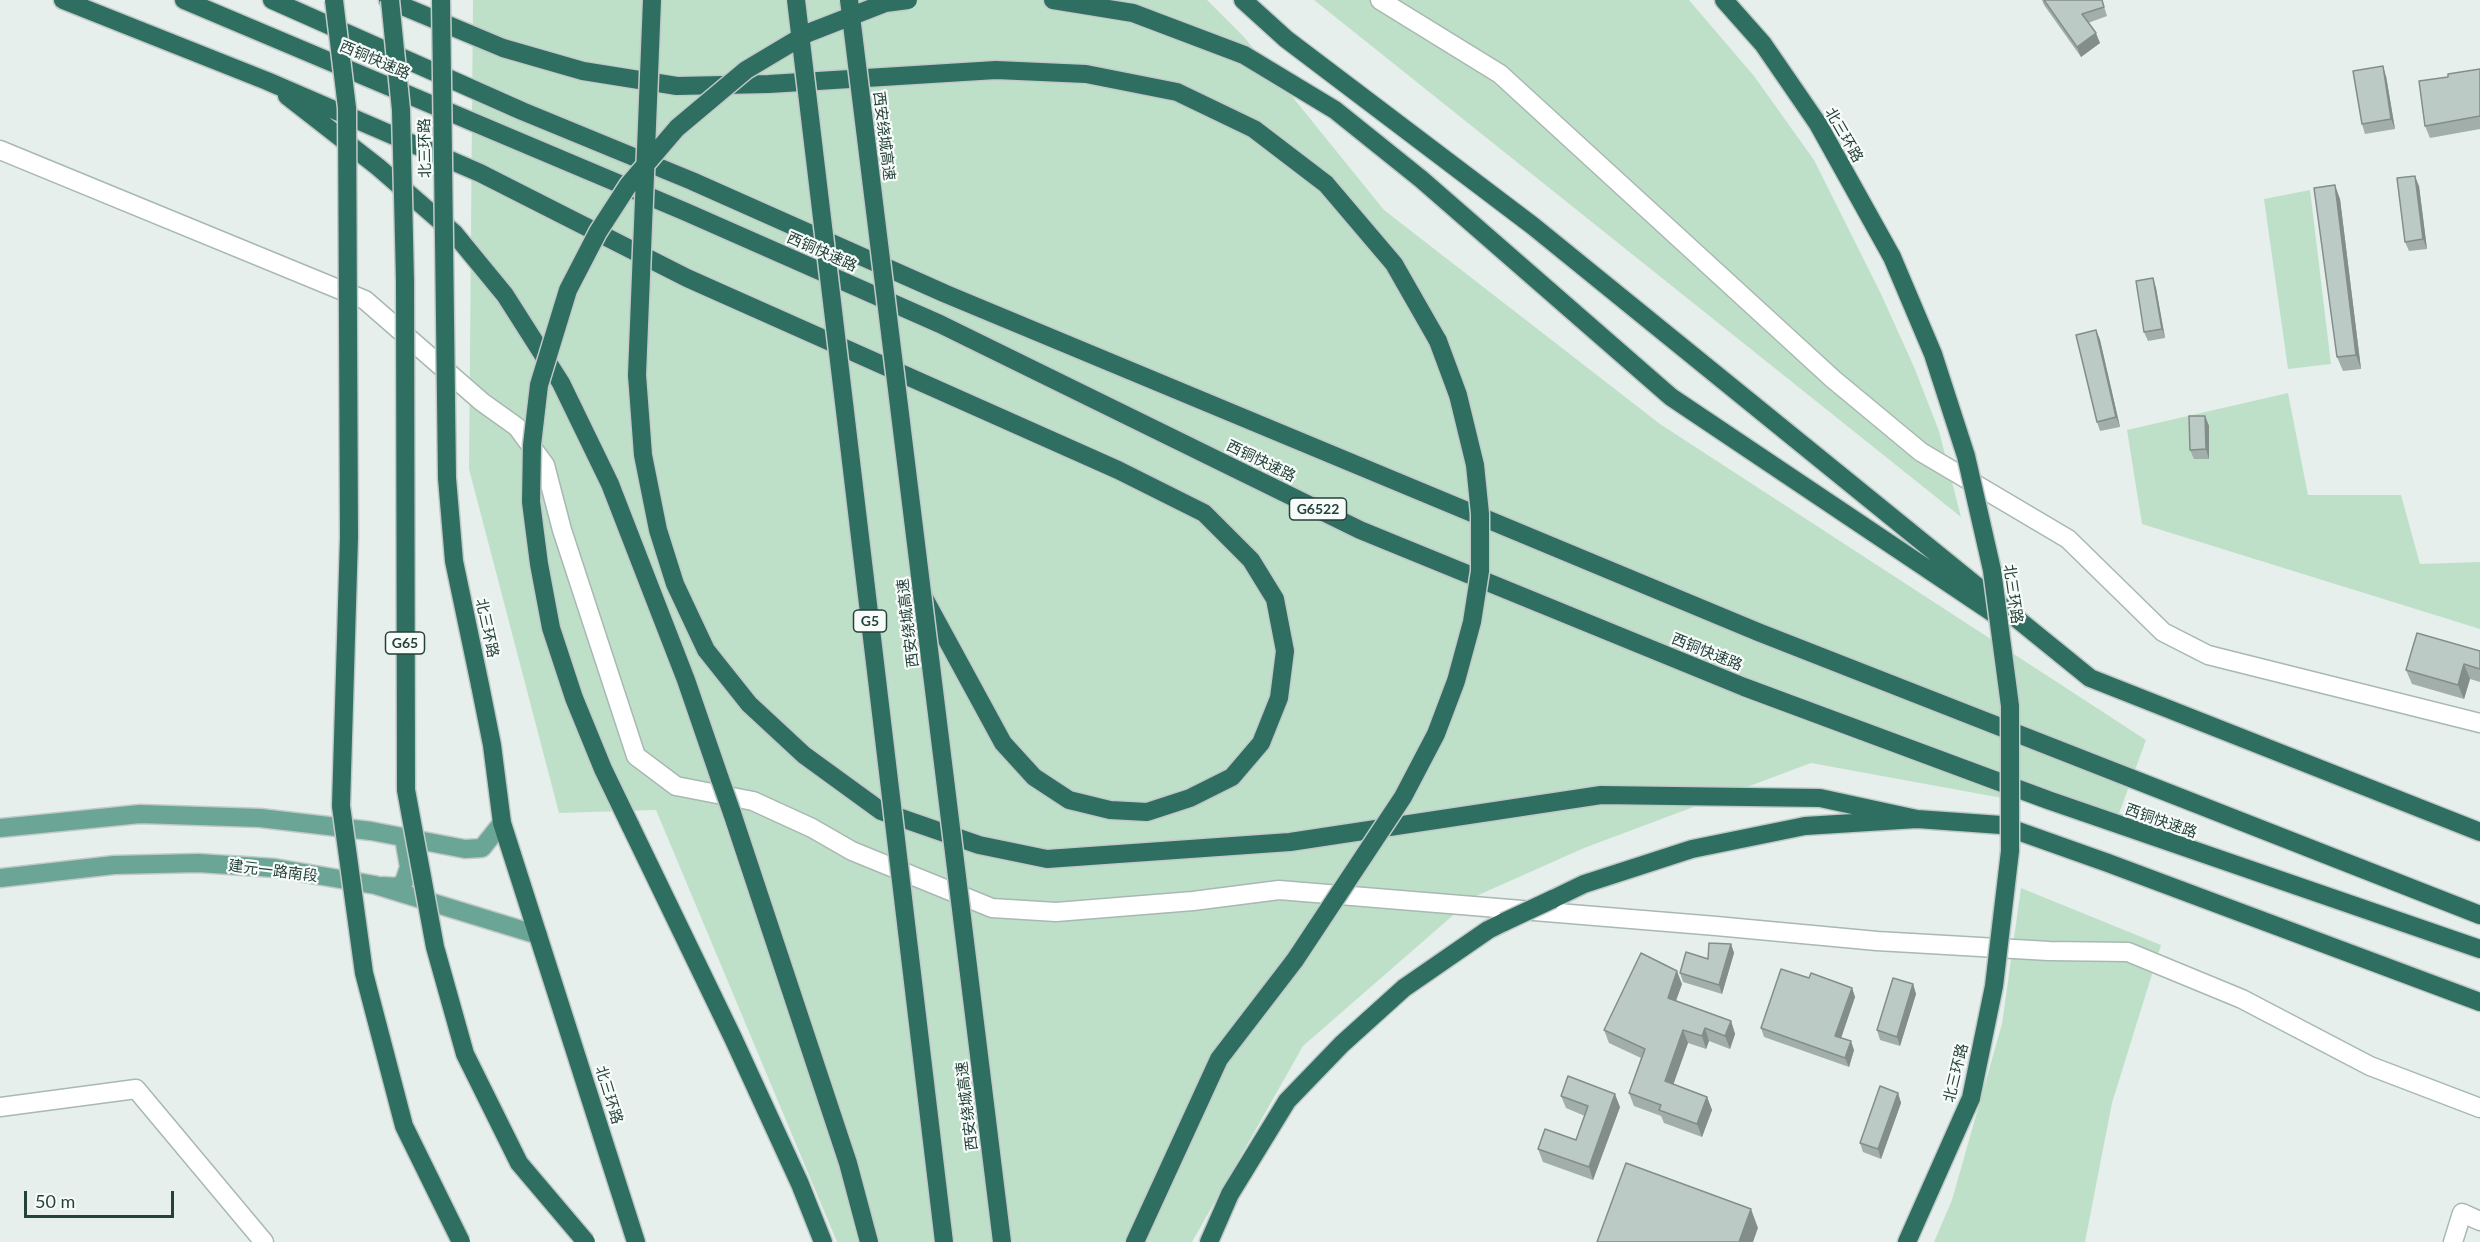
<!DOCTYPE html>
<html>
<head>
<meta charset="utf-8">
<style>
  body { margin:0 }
  #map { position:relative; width:2480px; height:1242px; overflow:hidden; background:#e6efeb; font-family:Lato,sans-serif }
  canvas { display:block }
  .scale { position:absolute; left:24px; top:1191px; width:150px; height:27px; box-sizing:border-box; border:3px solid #24423a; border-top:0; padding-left:8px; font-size:18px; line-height:21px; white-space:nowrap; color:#24423a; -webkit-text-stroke:4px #f7fbf9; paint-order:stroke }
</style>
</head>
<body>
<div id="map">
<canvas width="2480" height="1242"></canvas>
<div class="scale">50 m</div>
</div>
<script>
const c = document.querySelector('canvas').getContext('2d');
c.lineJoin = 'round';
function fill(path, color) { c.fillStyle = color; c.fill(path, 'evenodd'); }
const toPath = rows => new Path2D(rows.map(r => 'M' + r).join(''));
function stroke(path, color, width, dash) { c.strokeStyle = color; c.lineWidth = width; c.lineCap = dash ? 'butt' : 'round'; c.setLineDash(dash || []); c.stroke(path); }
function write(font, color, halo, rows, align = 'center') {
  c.font = font + ' Lato,"Noto Sans SC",sans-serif'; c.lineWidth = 4.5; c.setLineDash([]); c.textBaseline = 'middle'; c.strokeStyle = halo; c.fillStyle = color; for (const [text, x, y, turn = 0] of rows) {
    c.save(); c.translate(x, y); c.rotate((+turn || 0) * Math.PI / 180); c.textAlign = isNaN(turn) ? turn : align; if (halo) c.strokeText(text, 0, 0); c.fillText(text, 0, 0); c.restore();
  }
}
fill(toPath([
  [473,0,1207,0,1244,37,1384,210,1660,424,2146,740,2117,819,1811,763,1584,848,1474,897,1303,1046,1192,1242,837,1242,656,810,559,813,469,469],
  [1314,0,1689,0,1754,76,1814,160,1881,294,1914,367,1939,431,1961,517],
  [2310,190,2331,364,2288,369,2264,199],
  [2288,393,2308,495,2401,495,2420,564,2480,562,2480,629,2142,524,2127,430],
  [2021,888,2161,945,2112,1103,2085,1242,1934,1242,1952,1200,2002,1024]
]), '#bfe0c8');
const minor = toPath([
  [1380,0,1500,74,1833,379,1921,452,2068,539,2163,632,2208,655,2480,723],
  [0,150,365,300,482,402,517,427,545,465,562,530,636,756,676,786,753,801,812,828,852,851,992,908,1056,912,1193,901,1279,890,1716,926,1877,941,2049,951,2128,952,2242,999,2370,1066,2480,1108],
  [0,1107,136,1089,264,1242],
  [2453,1242,2462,1213,2480,1221]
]);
const major = toPath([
  [0,828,140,814,260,818,371,831,465,849,482,848,502,823],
  [0,878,114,865,198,863,275,868,375,885,538,935],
  [383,886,397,887,404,882,409,867,404,838]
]);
const highway = toPath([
  [63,0,267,81,480,173,687,278,1118,470,1204,513,1251,560,1275,599,1285,651,1279,698,1261,743,1232,777,1190,798,1147,812,1110,810,1069,800,1034,777,1003,743,923,596],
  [184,0,686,212,940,324,1360,530,1744,687,2048,800,2480,949],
  [272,0,522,111,692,181,946,294,1758,632,2480,915],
  [388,0,503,48,583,71,677,86,769,84,996,70,1086,74,1177,92,1254,129,1326,184,1394,264,1438,341],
  [1053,0,1133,13,1244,55,1335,110,1421,179,1671,397,1996,615],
  [1243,0,1286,39,1533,226,2090,678,2480,832],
  [1724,0,1763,44,1818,124,1892,257],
  [287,96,378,167,454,233,505,295,561,383,610,484,686,680,720,779],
  [637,375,643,455,658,530,675,584,706,650,749,704,804,755,881,811,979,845,1047,859,1290,842,1601,795,1820,798,1917,819],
  [480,685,492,745,502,823,636,1242],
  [732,813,848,1163,869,1242],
  [630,825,733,1038,800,1184,823,1242],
  [1553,899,1584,884,1692,849,1805,826,1917,819,2001,825,2108,863,2480,1002],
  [1135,1242,1219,1059,1295,960],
  [1209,1242,1230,1194,1287,1101,1342,1044,1404,988,1488,930,1504,922],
  [1907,1242,1971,1098]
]);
stroke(minor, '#a8b8b2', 21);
stroke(major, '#c2cac8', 21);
stroke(highway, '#c2cac8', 21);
stroke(minor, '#fff', 18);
stroke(major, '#6aa596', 18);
stroke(highway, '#2f6f62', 18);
const highwayBridge = toPath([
  [334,0,347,108,349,537,341,806,364,973,404,1126,461,1242],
  [390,0,401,110,405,281,406,790,435,947,465,1054,519,1163,586,1242],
  [441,0,447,478,454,561,480,685],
  [796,0,944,1242],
  [849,0,1002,1242],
  [1892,257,1933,354,1966,456,1992,570,2010,706,2010,851,1994,986,1971,1098],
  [637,375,652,0],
  [720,779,732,813],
  [630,825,603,769,574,698,551,628,539,564,531,502,532,445,539,385,568,290,598,232,629,184,677,128,746,70,808,33,885,3,908,0],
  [1504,922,1553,899],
  [1295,960,1403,797,1436,734,1456,681,1472,622,1480,571,1480,514,1475,465,1458,395,1438,341]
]);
stroke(highwayBridge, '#c2cac8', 21, []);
stroke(highwayBridge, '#2f6f62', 18);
fill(toPath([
  [2042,0,2102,0,2107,16,2088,23,2100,43,2081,57,2044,5],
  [2480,69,2480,129,2430,138,2425,126,2448,77],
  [2386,76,2395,129,2365,134,2362,124],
  [2419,186,2427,249,2409,251,2405,242],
  [2340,199,2361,369,2343,371,2337,357],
  [2153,278,2156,288,2165,338,2148,341,2144,332],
  [2096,330,2100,340,2120,427,2100,431,2097,422],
  [2205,416,2209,426,2209,459,2194,459,2190,450],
  [2480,651,2480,682,2470,679,2464,699,2412,684,2406,670],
  [1731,944,1734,953,1722,994,1683,982,1680,973,1708,959],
  [1809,978,1852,988,1855,997,1841,1038,1854,1050,1849,1067,1764,1037,1761,1028],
  [1682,984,1676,1001,1731,1021,1735,1034,1730,1049,1709,1041,1706,1049,1688,1043,1673,1084,1707,1097,1712,1110,1702,1137,1664,1123,1661,1116,1634,1106,1629,1093,1641,1058,1609,1043,1604,1030],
  [1913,984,1916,994,1900,1046,1880,1040,1877,1030],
  [1898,1093,1901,1103,1881,1159,1863,1152,1860,1143],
  [1561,1096,1620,1107,1593,1180,1543,1162,1538,1149,1576,1140,1585,1116,1566,1108]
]), '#a1aea9');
fill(toPath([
  [2096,33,2100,43,2081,57,2077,47],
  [2383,66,2386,76,2395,129,2391,119],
  [2415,176,2419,186,2427,249,2423,239],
  [2335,185,2340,199,2361,369,2356,355],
  [2153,278,2156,288,2165,338,2162,329],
  [2096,330,2100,340,2120,427,2116,417],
  [2205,416,2209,426,2209,459,2206,449],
  [2464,664,2470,679,2464,699,2458,685],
  [1731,944,1734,953,1722,994,1719,985],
  [1677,971,1682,984,1672,1011,1668,998],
  [1913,984,1916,994,1900,1046,1897,1037],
  [1852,988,1855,997,1839,1044,1835,1036],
  [1731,1021,1735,1034,1730,1049,1725,1036],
  [1705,1028,1709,1041,1706,1049,1702,1036],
  [1683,1030,1688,1043,1670,1094,1665,1081],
  [1851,1041,1854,1050,1849,1067,1845,1058],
  [1898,1093,1901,1103,1881,1159,1878,1149],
  [1615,1094,1620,1107,1593,1180,1589,1167],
  [1707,1097,1712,1110,1702,1137,1697,1124],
  [1751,1209,1758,1228,1753,1242,1739,1242]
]), '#838d89');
const building = toPath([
  [2044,0,2102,0,2104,7,2082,14,2096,33,2077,47,2044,0],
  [2383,66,2391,119,2362,124,2353,71,2383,66],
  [2480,69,2480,116,2425,126,2419,81,2448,77,2448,74,2480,69],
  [2415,176,2423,239,2405,242,2397,178,2415,176],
  [2335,185,2356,355,2337,357,2314,188,2335,185],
  [2153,278,2162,329,2144,332,2136,281,2153,278],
  [2096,330,2116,417,2097,422,2076,335,2096,330],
  [2189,416,2205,416,2206,449,2190,450,2189,416],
  [2417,633,2480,651,2480,669,2464,664,2458,685,2406,670,2417,633],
  [1709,943,1731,944,1719,985,1680,973,1686,952,1708,959,1709,943],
  [1641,953,1677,971,1668,998,1731,1021,1725,1036,1705,1028,1702,1036,1683,1030,1665,1081,1707,1097,1697,1124,1659,1110,1661,1105,1629,1093,1645,1049,1604,1030,1641,953],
  [1781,969,1809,978,1811,973,1852,988,1835,1036,1851,1041,1845,1058,1761,1028,1781,969],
  [1893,978,1913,984,1897,1037,1877,1030,1893,978],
  [1568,1076,1615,1094,1589,1167,1538,1149,1545,1129,1576,1140,1588,1106,1561,1096,1568,1076],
  [1880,1086,1898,1093,1878,1149,1860,1143,1880,1086],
  [1626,1163,1751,1209,1739,1242,1597,1242,1626,1163]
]);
fill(building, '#bbcac4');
stroke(building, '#838d89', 1.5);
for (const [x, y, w] of [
  [1318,509,57],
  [870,621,33],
  [405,643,39]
]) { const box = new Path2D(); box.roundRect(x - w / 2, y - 11, w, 22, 4.5); c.fillStyle = '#f7fbf9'; c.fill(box); stroke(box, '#24423a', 1.5); }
write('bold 14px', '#24423a', null, [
  ["G6522",1318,509],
  ["G5",870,621],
  ["G65",405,643]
]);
write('15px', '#24423a', '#f7fbf9', [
  ["西铜快速路",375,60,23],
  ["北三环路",1844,135,60],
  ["西安绕城高速",884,136,83],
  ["北三环路",425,148,-91],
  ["西铜快速路",822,252,24],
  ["西铜快速路",1261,461,26],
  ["北三环路",2013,594,82],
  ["西安绕城高速",908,623,-97],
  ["北三环路",487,628,78],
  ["西铜快速路",1707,652,22],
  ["西铜快速路",2161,821,19],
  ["建元一路南段",273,871,7],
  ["北三环路",1956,1073,-76],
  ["北三环路",609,1095,73],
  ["西安绕城高速",967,1106,-97]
]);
</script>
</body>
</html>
